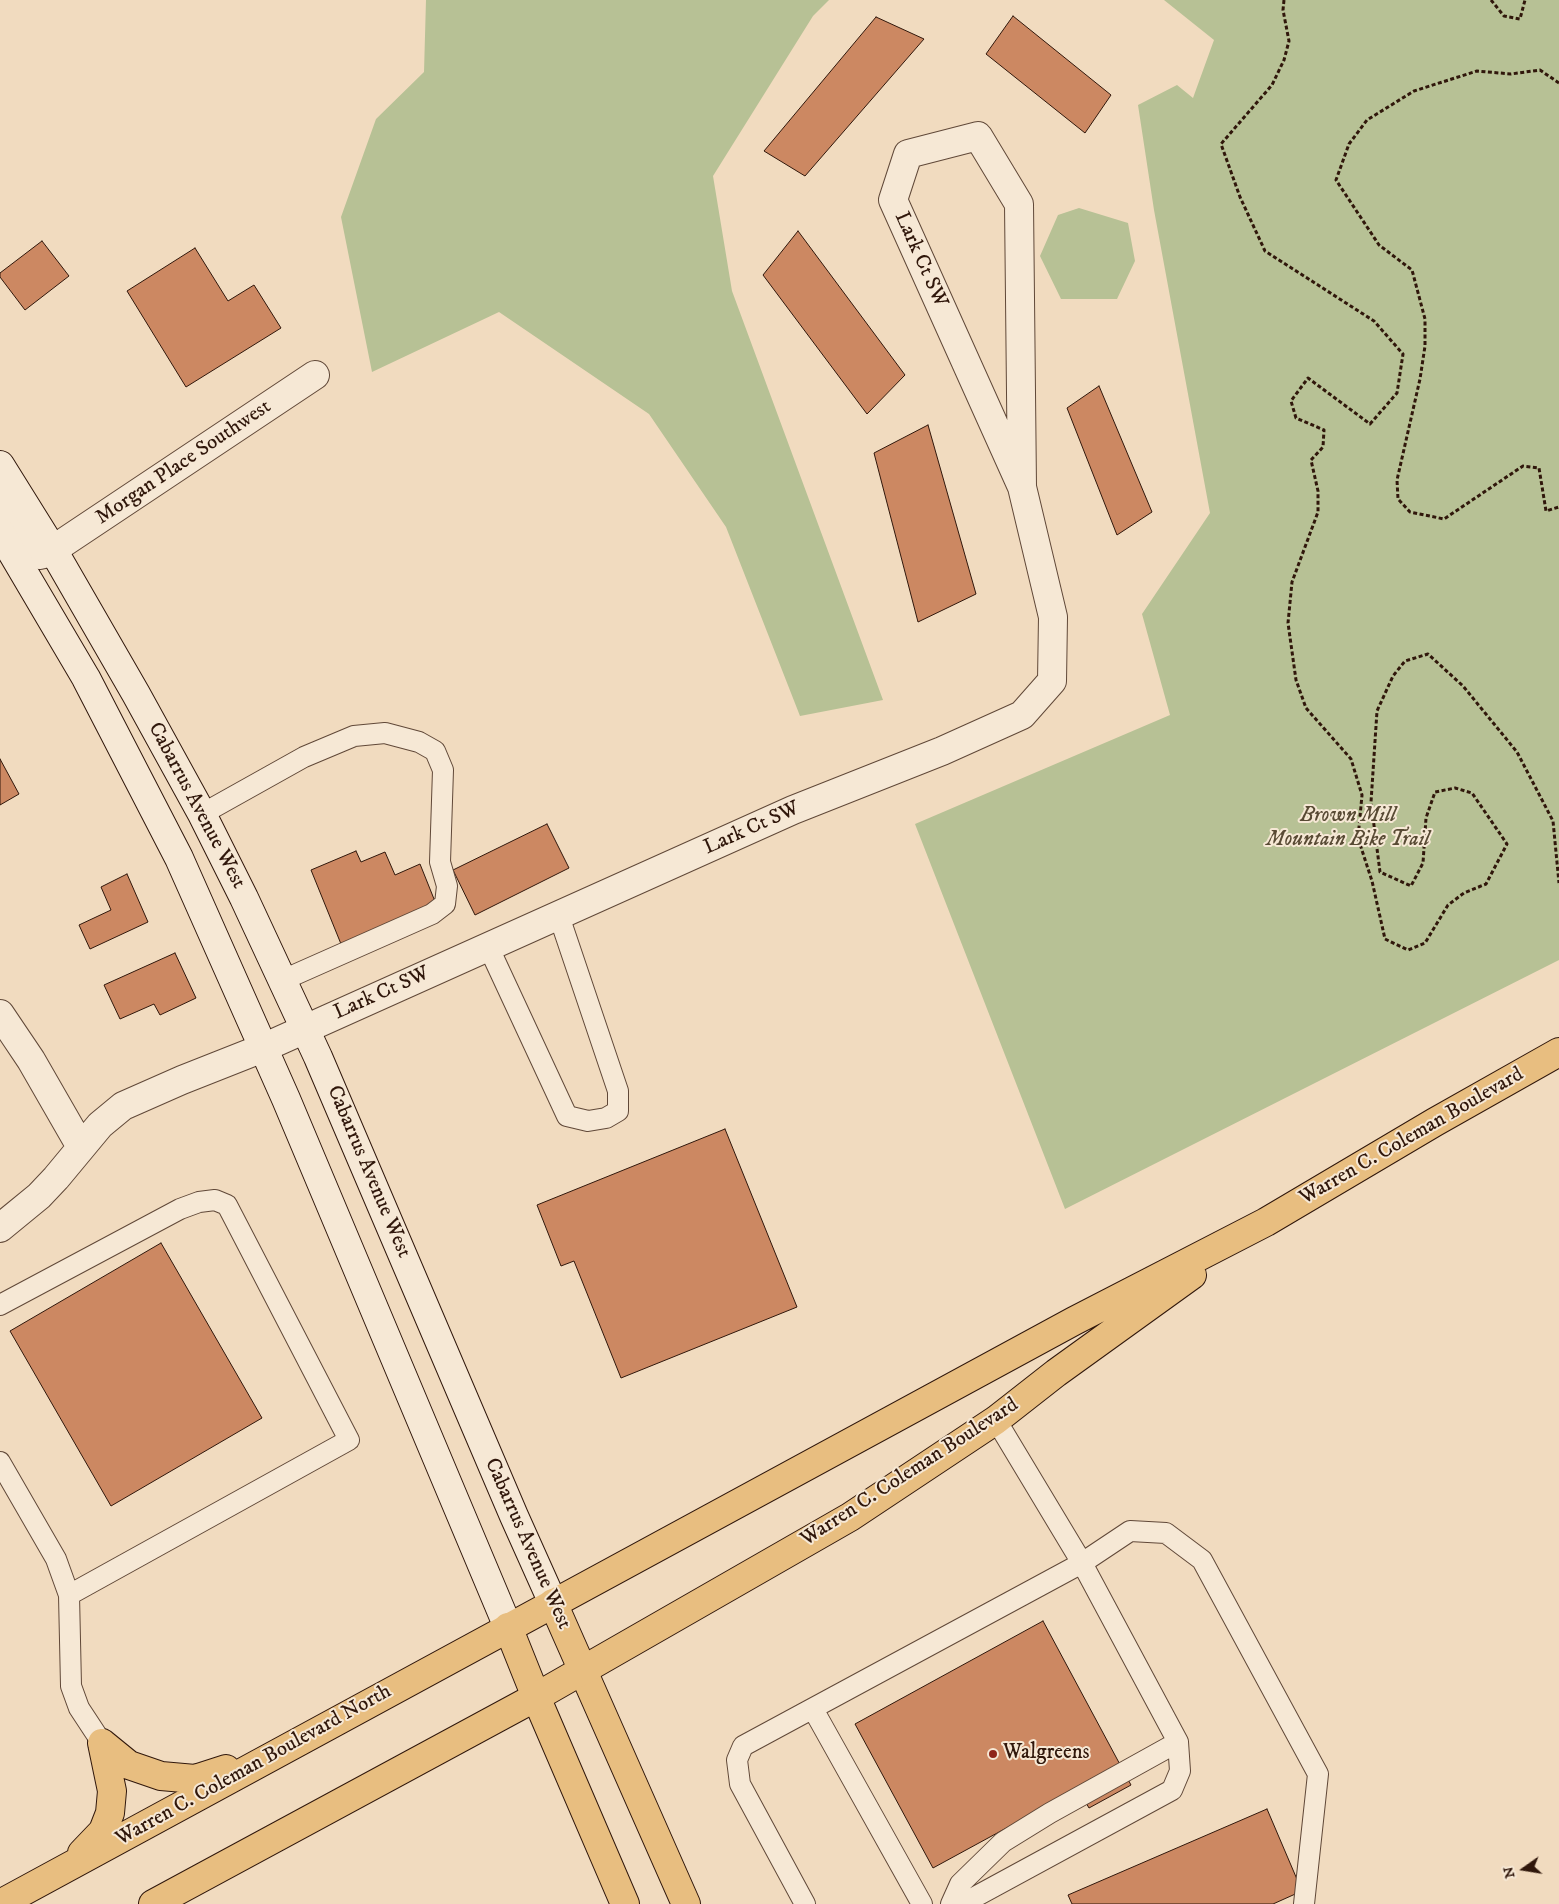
<!DOCTYPE html>
<html>
<head>
<meta charset="utf-8">
<style>
  body { margin:0 }
  #map { position:relative; width:1559px; height:1904px; overflow:hidden; background:#f1dbbf; font-family:"IM FELL DW Pica",serif }
  canvas { display:block }
  .north { position:absolute; left:1499px; top:1844px; width:50px; height:50px; -webkit-text-stroke:4px #f6e8d5; paint-order:stroke; rotate:257deg; font-size:14px; font-weight:700; line-height:20px; text-align:center; color:#30170b }
  .north::after { content:''; display:block; margin:auto; width:18px; height:22px; background:#30170b; clip-path:polygon(50% 0,100% 100%,50% 72%,0 100%) }
</style>
</head>
<body>
<div id="map">
<canvas width="1559" height="1904"></canvas>
<div class="north">N</div>
</div>
<script>
const c = document.querySelector('canvas').getContext('2d');
c.lineJoin = 'round';
function fill(path, color) { c.fillStyle = color; c.fill(path, 'evenodd'); }
const toPath = rows => new Path2D(rows.map(r => 'M' + r).join(''));
function stroke(path, color, width, dash) { c.strokeStyle = color; c.lineWidth = width; c.lineCap = dash ? 'butt' : 'round'; c.setLineDash(dash || []); c.stroke(path); }
function write(font, color, halo, rows, align = 'center') {
  c.font = font + ' "IM FELL DW Pica",serif'; c.lineWidth = 4; c.setLineDash([]); c.textBaseline = 'middle'; c.strokeStyle = halo; c.fillStyle = color; for (const [text, x, y, turn = 0] of rows) {
    c.save(); c.translate(x, y); c.rotate((+turn || 0) * Math.PI / 180); c.textAlign = isNaN(turn) ? turn : align; if (halo) c.strokeText(text, 0, 0); c.fillText(text, 0, 0); c.restore();
  }
}
fill(toPath([
  [426,0,829,0,813,16,713,176,732,291,883,700,800,716,726,527,649,414,499,312,372,372,341,217,376,119,424,72],
  [1164,0,1559,0,1559,960,1065,1209,915,824,1170,715,1142,614,1210,513,1154,210,1138,105,1177,85,1193,98,1214,40],
  [1079,208,1128,223,1135,261,1117,299,1061,299,1040,256,1058,215]
]), '#b7c195');
const building = toPath([
  [1013,16,1111,95,1085,133,986,54,1013,16],
  [876,17,924,39,805,176,764,151,876,17],
  [798,231,905,375,867,414,763,275,798,231],
  [42,241,69,276,25,310,0,277,0,273,42,241],
  [195,248,228,301,254,285,281,328,186,387,127,291,195,248],
  [1099,386,1152,512,1117,535,1067,408,1099,386],
  [928,425,976,594,918,622,874,453,928,425],
  [0,759,19,794,0,805,0,759],
  [547,824,569,868,475,915,453,870,547,824],
  [356,851,361,862,385,852,395,875,420,864,436,904,341,944,311,870,356,851],
  [127,874,148,922,90,949,79,925,111,910,101,887,127,874],
  [175,953,196,998,160,1015,154,1004,120,1019,104,985,175,953],
  [725,1129,797,1307,621,1378,574,1261,561,1266,537,1205,725,1129],
  [161,1243,262,1418,111,1506,10,1331,161,1243],
  [1043,1621,1131,1785,1089,1808,1078,1789,933,1868,855,1724,1043,1621],
  [1267,1809,1302,1891,1273,1904,1072,1904,1068,1895,1267,1809]
]);
fill(building, '#cc8862');
stroke(building, '#30170b', 1);
const lane = toPath([
  [202,814,304,757,354,736,385,733,419,742,435,751,443,770,440,862,447,886,445,904,432,914,283,980],
  [488,946,567,1116,588,1121,606,1118,618,1111,618,1091,559,916],
  [0,1305,180,1209,199,1202,215,1200,227,1205,349,1440,69,1595],
  [0,1462,56,1559,69,1595,71,1686,79,1708,102,1743],
  [813,1709,922,1904],
  [805,1904,740,1784,737,1760,743,1746,1082,1563,1130,1531,1166,1533,1202,1560,1318,1774,1304,1904],
  [951,1904,960,1884,1003,1842,1050,1813,1178,1742],
  [962,1904,1172,1790,1180,1771,1178,1742,1082,1563,996,1420]
]);
const street = toPath([
  [0,500,34,552,39,555,48,553,315,375],
  [0,1014,31,1060,81,1147],
  [0,1228,39,1196,56,1178,100,1125,123,1106,182,1080,263,1048,793,810,942,751,1022,715,1052,681,1053,617,1022,487,1019,204,978,136,908,154,893,200,1022,487]
]);
const secondary = toPath([
  [0,465,53,550,136,694,202,814,244,898,318,1057,514,1516,553,1603],
  [0,532,86,678,179,858,286,1099,508,1627]
]);
const primary = toPath([
  [553,1603,686,1904],
  [508,1627,536,1697,625,1904]
]);
const highway = toPath([
  [102,1743,129,1765,161,1776,195,1779,226,1769],
  [82,1853,103,1831,110,1813,112,1791,102,1743],
  [0,1904,1074,1321,1266,1222,1435,1122,1559,1052],
  [153,1904,536,1697,850,1517,996,1420,1056,1373,1192,1275]
]);
stroke(lane, '#604838', 22);
stroke(street, '#604838', 30);
stroke(secondary, '#30170b', 30);
stroke(primary, '#30170b', 30);
stroke(highway, '#30170b', 30);
stroke(toPath([
  [1284,0,1283,10,1289,41,1284,60,1272,85,1221,144,1240,197,1265,251,1374,321,1403,354,1397,393,1370,424,1308,378,1291,401,1296,418,1324,430,1323,447,1311,460,1318,491,1318,512,1292,582,1288,623,1296,680,1306,708,1351,759,1362,795,1358,838,1372,881,1385,939,1408,950,1425,943,1448,905,1464,893,1486,884,1507,844,1472,793,1455,788,1435,792,1426,818,1423,863,1411,886,1380,872,1371,802,1377,711,1393,676,1405,661,1428,654,1463,686,1517,752,1553,821,1559,883],
  [1491,0,1504,16,1520,19,1525,0],
  [1559,83,1540,70,1511,74,1477,71,1414,91,1367,120,1349,144,1336,180,1379,245,1412,270,1425,319,1425,346,1420,379,1397,480,1398,499,1410,512,1444,519,1523,466,1539,468,1546,511,1559,507]
]), '#30170b', 3, [4, 2.5]);
stroke(lane, '#f6e8d5', 20);
stroke(street, '#f6e8d5', 28);
stroke(secondary, '#f6e8d5', 28);
stroke(primary, '#e8be80', 28);
stroke(highway, '#e8be80', 28);
for (const [x, y, r, color] of [
  [993,1754,5,"#8f2418"]
]) { const dot = new Path2D(); dot.arc(x, y, r, 0, 2 * Math.PI); c.fillStyle = color; c.fill(dot); stroke(dot, '#f6e8d5', 2); }
write('21px', '#30170b', '#f6e8d5', [
  ["Lark Ct SW",920,260,66],
  ["Morgan Place Southwest",184,463,-34],
  ["Cabarrus Avenue West",196,806,62],
  ["Lark Ct SW",752,829,-24],
  ["Lark Ct SW",382,994,-24],
  ["Warren C. Coleman Boulevard",1412,1137,-30],
  ["Cabarrus Avenue West",368,1172,67],
  ["Warren C. Coleman Boulevard",910,1473,-33],
  ["Cabarrus Avenue West",527,1544,66],
  ["Warren C. Coleman Boulevard North",254,1766,-29]
]);
write('italic 21px', '#584a34', '#f6e8d5', [
  ["Brown Mill",1348,817],
  ["Mountain Bike Trail",1348,841]
]);
write('21px', '#30170b', '#f6e8d5', [
  ["Walgreens",1003,1754]
], 'left');
</script>
</body>
</html>
